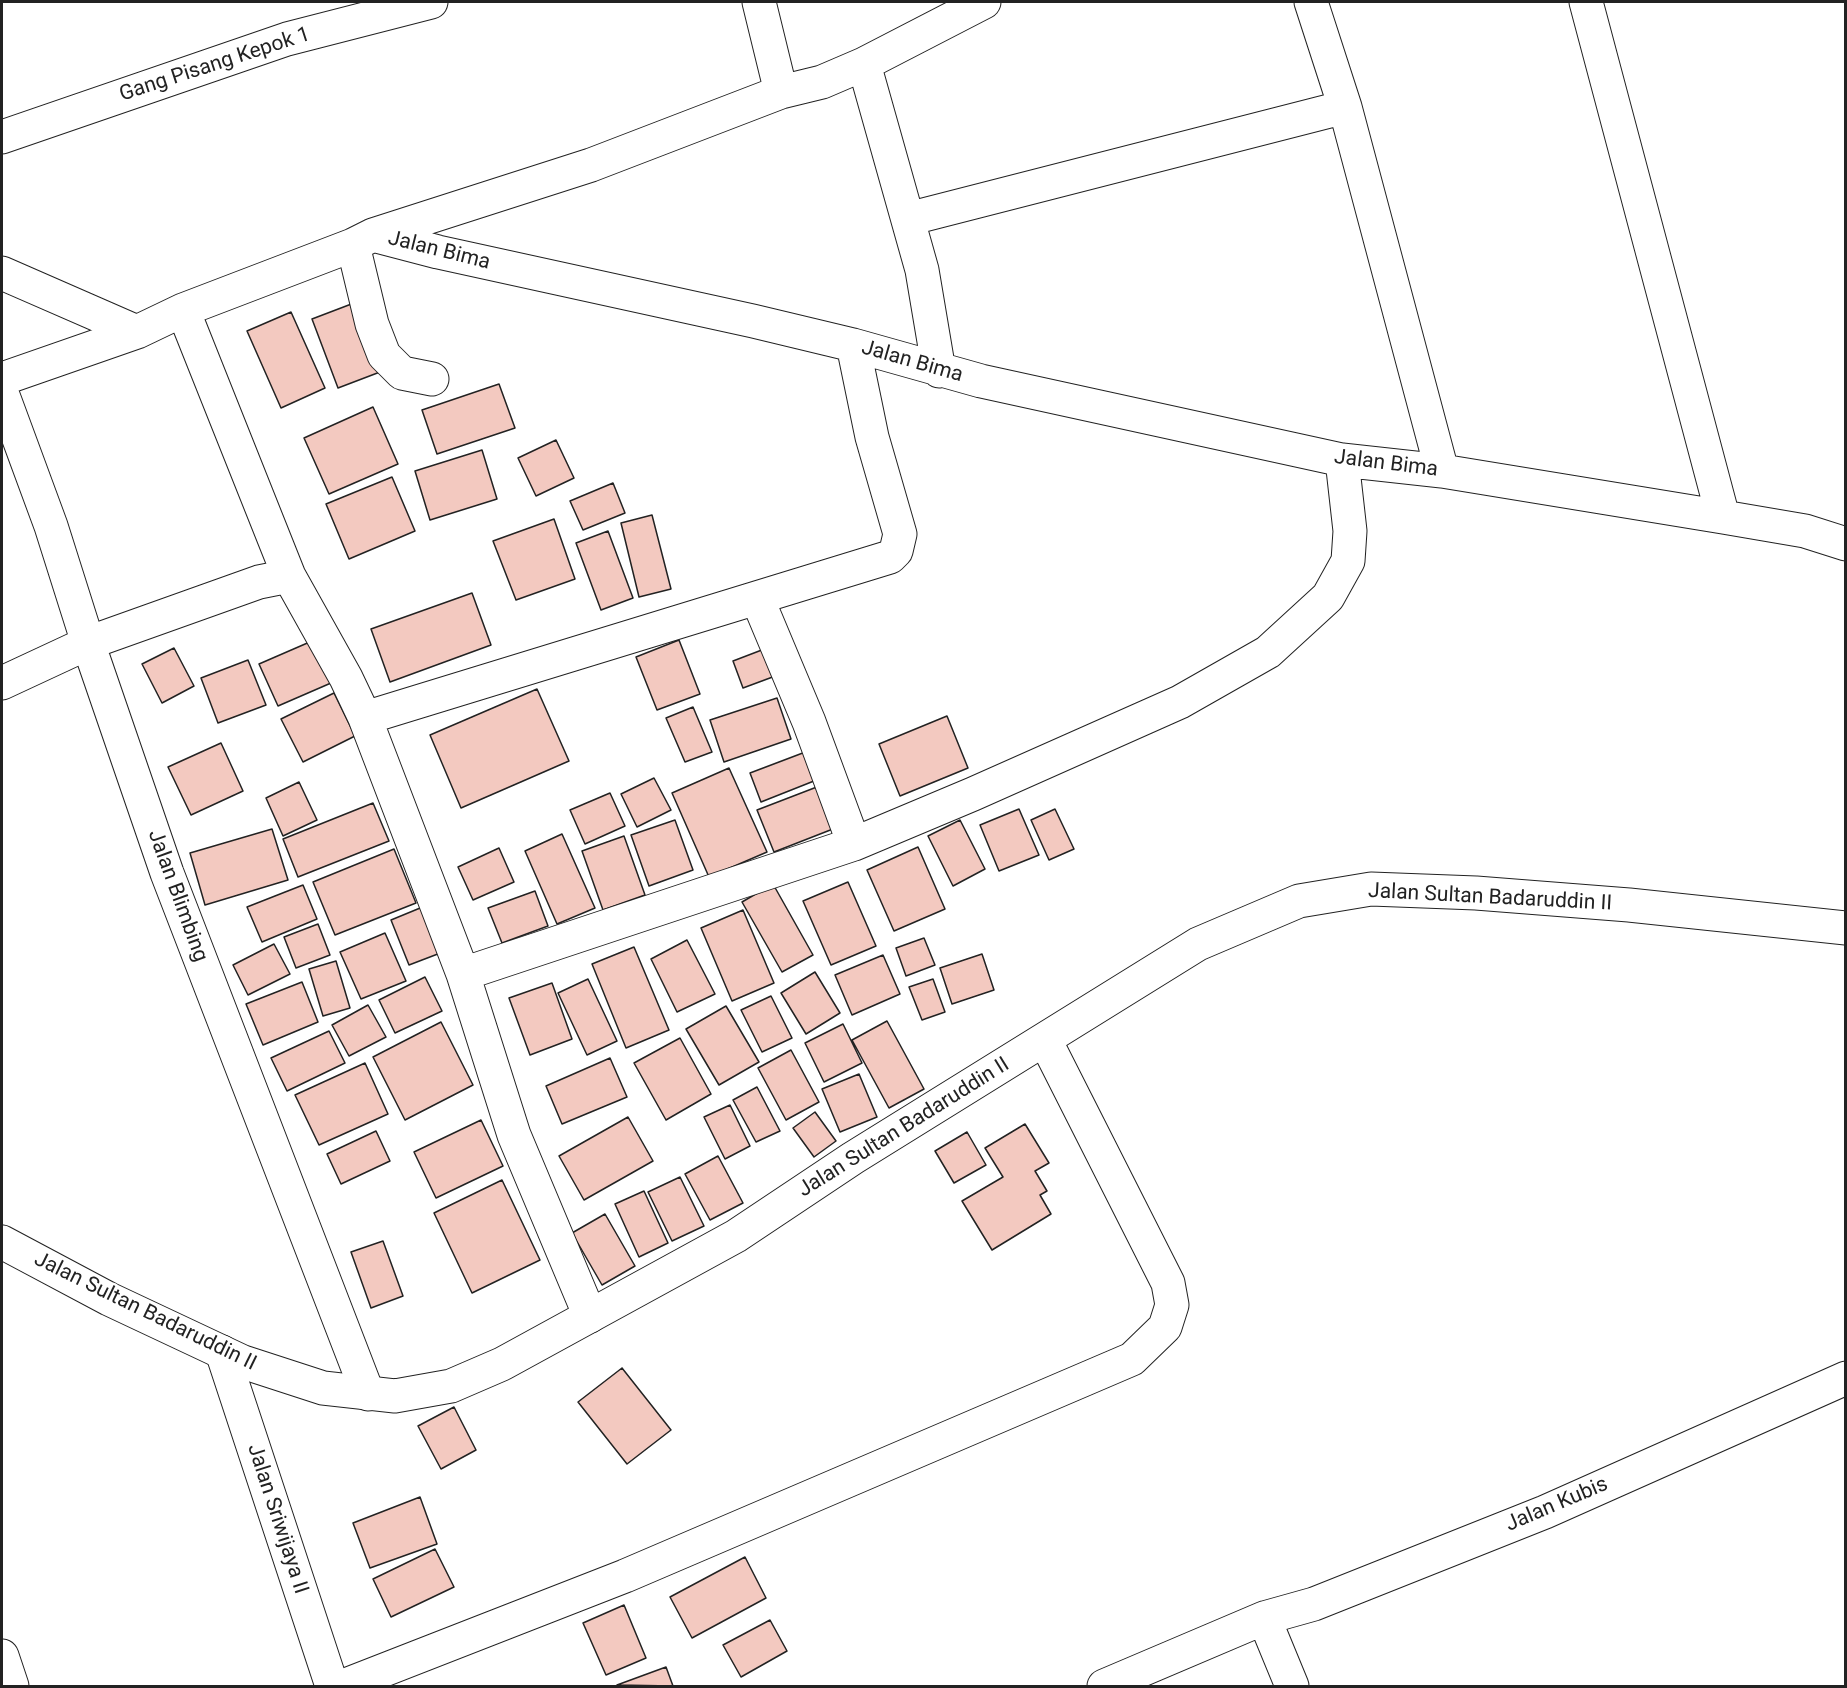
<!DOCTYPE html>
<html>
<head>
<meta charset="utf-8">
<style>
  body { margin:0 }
  #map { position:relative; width:1847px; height:1688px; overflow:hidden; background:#fff; font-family:Roboto,sans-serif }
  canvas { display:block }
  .frame { position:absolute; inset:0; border:3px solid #222; pointer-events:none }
</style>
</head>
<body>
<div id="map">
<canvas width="1847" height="1688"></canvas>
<div class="frame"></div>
</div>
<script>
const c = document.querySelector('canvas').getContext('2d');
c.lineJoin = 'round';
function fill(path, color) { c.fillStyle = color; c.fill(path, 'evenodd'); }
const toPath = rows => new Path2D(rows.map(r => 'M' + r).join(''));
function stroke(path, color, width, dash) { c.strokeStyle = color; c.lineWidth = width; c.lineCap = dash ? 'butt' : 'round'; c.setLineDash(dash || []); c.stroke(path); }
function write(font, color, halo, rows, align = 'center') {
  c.font = font + ' Roboto,sans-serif'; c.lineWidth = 4.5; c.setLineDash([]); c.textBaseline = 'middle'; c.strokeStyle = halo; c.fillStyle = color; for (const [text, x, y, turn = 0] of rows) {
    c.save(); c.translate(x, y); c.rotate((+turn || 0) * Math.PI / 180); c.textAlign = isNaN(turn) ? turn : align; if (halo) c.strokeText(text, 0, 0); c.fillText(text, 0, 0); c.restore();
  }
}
const building = toPath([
  [354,303,380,372,338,388,312,319,354,303],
  [291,312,325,388,281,408,247,331,291,312],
  [499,384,515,428,437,454,422,410,499,384],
  [373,407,398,464,329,494,304,438,373,407],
  [556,440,574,478,536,496,518,458,556,440],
  [482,450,497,499,430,520,415,471,482,450],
  [392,477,415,531,349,559,326,504,392,477],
  [613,483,625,513,583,530,570,501,613,483],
  [652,515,671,589,639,597,621,523,652,515],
  [554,519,575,579,516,600,493,541,554,519],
  [608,531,633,598,601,610,576,543,608,531],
  [472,593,491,645,390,682,371,629,472,593],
  [679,640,700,694,657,710,636,657,679,640],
  [312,641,331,683,278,706,259,664,312,641],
  [174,648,194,686,162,703,142,664,174,648],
  [767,648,778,675,743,688,733,661,767,648],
  [248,660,266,705,218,723,201,678,248,660],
  [537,689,569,761,461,808,430,735,537,689],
  [334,693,355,736,303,762,281,719,334,693],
  [777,698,791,739,724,762,710,720,777,698],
  [693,707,712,752,685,762,666,718,693,707],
  [947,716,968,768,900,796,879,744,947,716],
  [221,743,243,791,191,815,168,767,221,743],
  [808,751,819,779,761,802,750,773,808,751],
  [729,768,767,852,709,877,672,793,729,768],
  [654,778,671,810,637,827,621,794,654,778],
  [299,782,317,820,283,836,266,798,299,782],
  [822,785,838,827,774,852,757,810,822,785],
  [610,793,625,826,585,844,570,810,610,793],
  [373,803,389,841,298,877,283,839,373,803],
  [1019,809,1039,855,999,871,980,825,1019,809],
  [1055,809,1074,849,1049,860,1031,820,1055,809],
  [675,820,693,870,649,886,631,835,675,820],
  [960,820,985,869,953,886,928,836,960,820],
  [272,829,288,880,205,905,190,853,272,829],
  [562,834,595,908,557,924,525,851,562,834],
  [624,836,645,895,603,910,582,851,624,836],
  [918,847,945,909,894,931,867,870,918,847],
  [499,848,514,882,473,900,458,867,499,848],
  [394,849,416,903,335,935,313,882,394,849],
  [848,882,876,946,831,965,803,901,848,882],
  [773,884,813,955,782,972,742,902,773,884],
  [303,885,317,919,262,942,247,907,303,885],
  [535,891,548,926,502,943,488,908,535,891],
  [425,906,443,952,409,965,391,920,425,906],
  [743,910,774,983,732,1001,701,928,743,910],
  [318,924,330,955,296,968,284,937,318,924],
  [385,933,406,981,361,999,340,952,385,933],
  [924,938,935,965,906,976,896,948,924,938],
  [687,940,715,994,677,1012,651,959,687,940],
  [274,944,290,974,248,995,233,965,274,944],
  [634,947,669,1030,626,1048,592,964,634,947],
  [982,954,994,990,952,1004,940,968,982,954],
  [883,955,900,994,852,1015,835,975,883,955],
  [336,961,350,1008,323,1016,309,969,336,961],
  [815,972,840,1013,806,1034,781,993,815,972],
  [425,977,442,1011,395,1033,379,1000,425,977],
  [588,979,617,1041,587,1055,558,993,588,979],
  [933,979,945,1012,922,1020,909,987,933,979],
  [302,982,318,1022,263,1045,246,1004,302,982],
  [552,983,572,1039,530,1055,509,998,552,983],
  [771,996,792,1038,762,1052,741,1010,771,996],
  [368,1005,386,1037,349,1056,332,1025,368,1005],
  [726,1006,759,1062,719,1085,686,1029,726,1006],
  [887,1021,924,1089,889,1108,852,1040,887,1021],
  [441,1022,473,1085,405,1120,373,1057,441,1022],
  [843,1024,862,1063,824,1082,805,1043,843,1024],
  [329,1031,345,1063,287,1091,271,1058,329,1031],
  [680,1038,711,1094,666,1120,634,1063,680,1038],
  [791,1050,819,1102,786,1120,758,1068,791,1050],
  [610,1058,627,1097,562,1124,546,1086,610,1058],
  [365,1063,388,1114,319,1145,295,1095,365,1063],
  [859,1074,877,1117,840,1132,822,1089,859,1074],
  [757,1087,780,1131,756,1142,733,1100,757,1087],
  [730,1105,750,1146,725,1159,704,1117,730,1105],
  [815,1112,836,1141,814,1157,793,1128,815,1112],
  [628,1117,653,1161,584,1200,559,1156,628,1117],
  [481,1120,503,1166,436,1198,414,1152,481,1120],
  [1025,1124,1049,1163,1035,1171,1047,1191,1040,1195,1051,1214,992,1250,962,1201,1003,1177,985,1148,1025,1124],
  [376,1131,390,1161,341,1184,327,1154,376,1131],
  [967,1132,986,1165,954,1183,935,1151,967,1132],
  [718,1156,743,1203,710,1220,685,1174,718,1156],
  [680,1177,704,1226,672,1241,648,1192,680,1177],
  [502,1180,540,1260,472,1293,434,1213,502,1180],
  [644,1191,668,1243,639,1257,615,1204,644,1191],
  [605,1214,635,1266,602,1285,572,1233,605,1214],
  [383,1241,403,1296,371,1308,351,1252,383,1241],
  [622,1368,671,1430,627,1464,578,1402,622,1368],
  [454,1407,476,1450,441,1469,418,1426,454,1407],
  [420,1497,437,1544,370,1568,353,1523,420,1497],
  [435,1549,454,1587,391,1617,373,1579,435,1549],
  [745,1557,766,1598,692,1638,670,1597,745,1557],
  [624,1605,646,1658,606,1675,583,1623,624,1605],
  [770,1620,787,1651,741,1677,723,1645,770,1620],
  [666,1667,673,1686,617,1685,666,1667]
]);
fill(building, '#f3c9c0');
stroke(building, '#222', 1.5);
const street = toPath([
  [759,2,781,92,822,82,864,64,922,270,939,371],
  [1311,2,1345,107,1442,471],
  [1586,2,1723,517],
  [864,64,984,2],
  [2,137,287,39,431,2],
  [908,219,1345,107],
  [373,235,591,165,781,92],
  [353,245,372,324,384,355,402,373,432,379],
  [2,273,137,332],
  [183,310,289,576,346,678,365,718,463,974,514,1135,590,1316],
  [2,379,137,332,183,310,353,245,373,235,438,252,753,321,853,345,981,381,1342,460,1442,471,1723,517,1805,531,1846,544],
  [2,393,51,526,88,643,167,873,368,1394],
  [757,598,809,722,854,844],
  [2,683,88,643,259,582,289,576],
  [365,718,890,557,896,551,900,534,872,437,853,345],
  [463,974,854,844,973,794,1180,702,1268,652,1328,597,1348,561,1350,531,1342,460],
  [222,1352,332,1686],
  [1264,1618,1314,1604,1545,1512,1846,1378],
  [2,1656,12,1686],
  [343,1686,625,1576,1132,1359,1165,1327,1172,1305,1168,1283,1045,1040],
  [1104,1686,1264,1618,1292,1686]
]);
const secondary = toPath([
  [2,1242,109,1299,243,1362,323,1388,395,1396,451,1386,502,1364,736,1236,853,1158,1198,944,1299,901,1371,889,1476,893,1629,905,1846,928]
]);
stroke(street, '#222', 35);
stroke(secondary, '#222', 35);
stroke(street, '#fff', 33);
stroke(secondary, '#fff', 33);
write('21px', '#222', '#fff', [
  ["Gang Pisang Kepok 1",215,65,-18],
  ["Jalan Bima",439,251,14],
  ["Jalan Bima",912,362,16],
  ["Jalan Bima",1386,464,7],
  ["Jalan Blimbing",177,896,70],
  ["Jalan Sultan Badaruddin II",1490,898,3],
  ["Jalan Sultan Badaruddin II",904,1128,-32],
  ["Jalan Sultan Badaruddin II",145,1312,26],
  ["Jalan Kubis",1557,1505,-23],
  ["Jalan Sriwijaya II",277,1519,72]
]);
</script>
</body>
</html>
